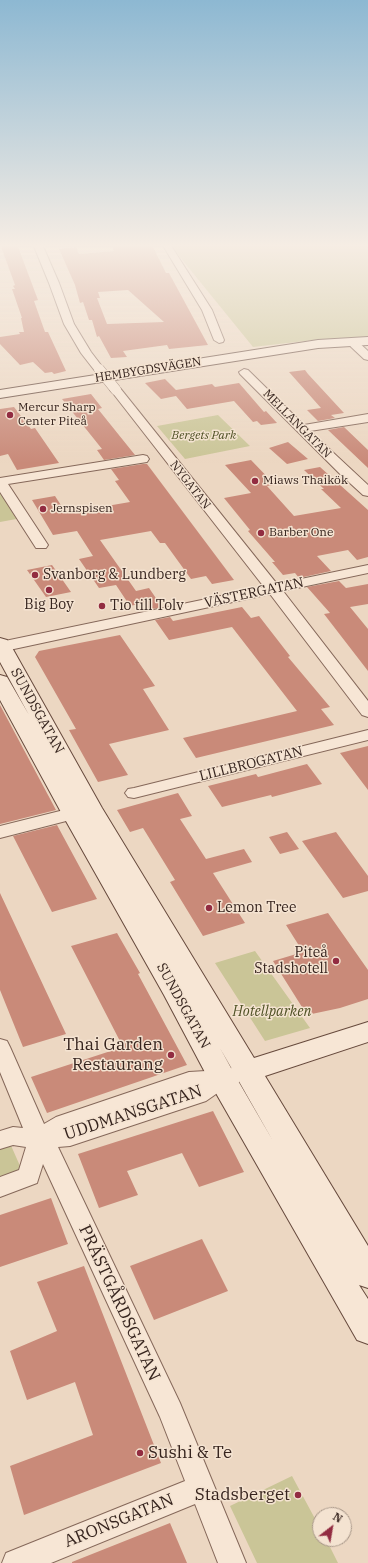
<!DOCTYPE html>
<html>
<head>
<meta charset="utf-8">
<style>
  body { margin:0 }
  #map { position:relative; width:368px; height:1563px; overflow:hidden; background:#ecd7c2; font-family:"IBM Plex Serif",serif }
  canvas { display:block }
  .north { position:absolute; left:312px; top:1507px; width:40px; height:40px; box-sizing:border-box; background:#f4e3d1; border:1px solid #a89789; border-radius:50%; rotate:31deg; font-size:11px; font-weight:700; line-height:16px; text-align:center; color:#36241e }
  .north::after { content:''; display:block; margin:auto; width:14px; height:18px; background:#922c41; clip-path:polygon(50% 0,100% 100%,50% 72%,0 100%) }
</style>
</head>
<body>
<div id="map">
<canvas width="368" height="1563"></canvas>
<div class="north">N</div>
</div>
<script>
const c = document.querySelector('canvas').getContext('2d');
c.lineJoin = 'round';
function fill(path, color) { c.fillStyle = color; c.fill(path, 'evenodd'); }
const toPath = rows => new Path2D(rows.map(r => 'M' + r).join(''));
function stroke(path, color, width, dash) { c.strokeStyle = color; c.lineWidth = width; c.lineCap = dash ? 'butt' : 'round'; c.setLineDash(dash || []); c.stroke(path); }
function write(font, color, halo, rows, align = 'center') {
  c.font = font + ' "IBM Plex Serif",serif'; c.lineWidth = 3; c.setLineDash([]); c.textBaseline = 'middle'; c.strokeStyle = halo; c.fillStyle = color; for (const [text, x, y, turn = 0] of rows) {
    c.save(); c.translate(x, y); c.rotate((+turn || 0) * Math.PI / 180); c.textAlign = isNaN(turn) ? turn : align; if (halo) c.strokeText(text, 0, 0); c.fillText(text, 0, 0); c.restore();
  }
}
fill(toPath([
  [206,244,368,244,368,338,314,340,253,347,171,246],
  [218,415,250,446,185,459,157,426],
  [0,489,22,518,0,522],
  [255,951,310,1028,265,1041,215,963],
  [9,1141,24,1175,0,1183,0,1144],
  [292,1476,320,1528,320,1539,326,1539,338,1563,257,1563,230,1506]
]), '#cac597');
fill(toPath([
  [0,244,17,244,38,300,34,301,45,332,48,332,66,371,54,374,52,372,45,373,33,362,20,365,0,344,0,337,20,334,19,332,24,332,21,318,22,318,12,289,15,289,13,286,15,285],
  [145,244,146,246,152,245,166,273,169,273,208,345,169,349,167,345,123,351,127,357,111,358,99,336,97,337,92,320,89,320,83,302,80,303,75,285,59,249,76,247,79,254,114,251,111,245],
  [128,290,164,322,107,324,97,298,100,298,98,292],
  [305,370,308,374,344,413,331,415,335,418,318,421,307,410,321,408,289,372],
  [165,379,176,390,212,384,215,387,239,383,264,412,266,411,277,423,261,425,257,421,253,422,234,401,187,409,176,396,161,399,145,383],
  [91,394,102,408,98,409,135,455,104,460,97,450,102,449,62,399],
  [14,407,31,429,35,428,59,463,17,470,8,454,0,456,0,409],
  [344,427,368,450,368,468,328,430],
  [288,442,308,459,287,464,269,448],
  [251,460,275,485,267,486,294,516,341,508,321,489,324,489,304,470,320,467,368,510,368,557,357,560,348,550,317,556,331,571,299,578,295,573,283,575,272,562,275,562,248,531,250,530,224,498,251,493,225,465],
  [143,464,147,464,234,580,212,584,206,576,191,579,165,543,160,543,151,531,100,540,136,591,149,588,162,607,148,610,143,603,130,606,116,585,99,588,79,559,93,556,77,531,53,535,32,500,55,496,66,513,130,502,115,481,119,480,111,469],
  [52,565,71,592,46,597,27,570],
  [339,581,346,588,368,584,368,604,350,607,368,629,368,671,324,614,330,613,307,587],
  [242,607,251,618,259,616,290,656,288,657,330,707,321,709,334,725,196,758,183,738,297,711,232,627,169,640,155,620,170,617,173,621],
  [120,635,155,686,143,689,169,730,109,744,128,775,98,782,69,730,76,729,35,657,39,651],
  [0,705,56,810,0,824],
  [368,746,368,790,340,753],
  [307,764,322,784,272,797,271,795,222,807,208,786,256,774,258,777],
  [178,793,192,816,180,819,206,859,244,849,252,862,213,873,245,923,203,936,170,882,175,880,143,828,130,832,117,810],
  [57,825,97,899,52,912,13,836],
  [287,832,299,849,280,854,269,837],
  [336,832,368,876,368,891,343,898,302,841],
  [0,893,66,1034,23,1047,0,990],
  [328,913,368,970,368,999,340,1008,307,1015,273,961,303,952,286,925],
  [117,933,140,973,138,974,187,1065,47,1113,31,1077,123,1047,71,946],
  [213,1111,244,1172,199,1187,182,1153,127,1171,138,1195,99,1208,78,1154],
  [51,1198,68,1244,0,1267,0,1215],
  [202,1239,228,1291,154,1320,130,1266],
  [84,1266,161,1463,24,1515,10,1466,93,1435,75,1382,27,1400,10,1351,57,1331,37,1282],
  [170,1523,187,1563,72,1563,72,1562]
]), '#c98a79');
const street = toPath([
  [33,244,42,244,59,283,74,324,91,352,104,369,103,371,95,371,81,353,64,324,49,283,33,244],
  [162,244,170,244,212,310,224,340,223,342,219,343,214,340,202,310,162,244],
  [352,339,356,340,368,351,368,360,364,359,348,344,347,342,352,339],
  [244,369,248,370,304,425,368,414,368,422,310,431,368,485,368,496,363,495,340,474,240,374,239,372,244,369],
  [116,387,120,388,277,584,368,565,368,573,283,591,368,701,368,717,362,715,270,594,0,652,0,642,264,587,112,392,110,390,116,387],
  [143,455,147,456,149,459,147,462,8,484,48,545,46,548,36,548,0,492,0,478,143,455],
  [368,730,368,740,134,798,128,797,125,793,128,789,134,788,368,730],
  [64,810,70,812,73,816,70,820,0,838,0,826,64,810],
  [0,1039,7,1041,10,1047,44,1124,56,1117,189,1072,223,1070,231,1068,239,1070,242,1076,239,1082,229,1085,206,1101,70,1146,58,1147,180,1403,246,1563,218,1563,195,1504,51,1563,2,1563,6,1553,185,1481,160,1417,43,1164,37,1183,0,1197,0,1177,19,1170,26,1147,13,1145,0,1149,0,1131,13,1127,23,1128,0,1072,0,1039],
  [190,1088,191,1088,160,1099,190,1088]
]);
const secondary = toPath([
  [368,337,368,345,318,348,0,398,0,390,318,340,368,337],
  [0,638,7,640,10,644,102,808,254,1058,368,1022,368,1042,265,1076,368,1246,368,1288,359,1285,368,1299,368,1344,357,1340,217,1095,164,995,62,814,0,700,0,675,7,677,29,715,0,662,0,638],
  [220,1048,273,1141,237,1079,220,1048]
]);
stroke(street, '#85685a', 2);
stroke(secondary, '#674a3d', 2);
fill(street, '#f7e6d5');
fill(secondary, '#f7e6d5');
const streetBridge = toPath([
  [99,369,116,390]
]);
stroke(streetBridge, '#85685a', 11, []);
stroke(streetBridge, '#f7e6d5', 10);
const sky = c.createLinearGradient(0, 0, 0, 463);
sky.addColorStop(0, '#8db8d2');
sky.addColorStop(0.53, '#f6ede4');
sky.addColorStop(1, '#f6ede400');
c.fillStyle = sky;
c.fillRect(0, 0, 368, 463);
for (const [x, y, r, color] of [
  [10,415,4,"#922c41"],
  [255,481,4,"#922c41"],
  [43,509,4,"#922c41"],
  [261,533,4,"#922c41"],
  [35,575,4,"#922c41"],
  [49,590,4,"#922c41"],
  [102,606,4,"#922c41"],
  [209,908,4,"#922c41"],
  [336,961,4,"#922c41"],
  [171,1055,4,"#922c41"],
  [140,1453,4,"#922c41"],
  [298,1495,4,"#922c41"]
]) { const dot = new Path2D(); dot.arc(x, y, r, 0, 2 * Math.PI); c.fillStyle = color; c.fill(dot); stroke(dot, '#f4e3d1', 1.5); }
write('12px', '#36241e', '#f4e3d1', [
  ["HEMBYGDSVÄGEN",148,370,-9],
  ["MELLANGATAN",297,424,45],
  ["NYGATAN",190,485,52]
]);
write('12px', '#36241e', '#f4e3d1', [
  ["Mercur Sharp",18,408],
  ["Center Piteå",18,422],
  ["Miaws Thaikök",263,481],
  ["Jernspisen",51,509],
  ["Barber One",269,533]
], 'left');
write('italic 12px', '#4f5125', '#f4e3d1', [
  ["Bergets Park",204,436]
]);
write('14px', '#36241e', '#f4e3d1', [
  ["Svanborg & Lundberg",43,575],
  ["Big Boy",49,605,"center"],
  ["Tio till Tolv",110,606],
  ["Lemon Tree",217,908],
  ["Piteå",328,953,"right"],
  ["Stadshotell",328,969,"right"]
], 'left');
write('14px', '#36241e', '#f4e3d1', [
  ["VÄSTERGATAN",254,593,-12],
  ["SUNDSGATAN",37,711,61],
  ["LILLBROGATAN",251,764,-14],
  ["SUNDSGATAN",183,1006,61]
]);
write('italic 14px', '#4f5125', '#f4e3d1', [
  ["Hotellparken",272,1012]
]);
write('17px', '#36241e', '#f4e3d1', [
  ["Thai Garden",163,1045],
  ["Restaurang",163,1065],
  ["Sushi & Te",148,1453,"left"],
  ["Stadsberget",290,1495]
], 'right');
write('17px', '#36241e', '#f4e3d1', [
  ["UDDMANSGATAN",133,1113,-18],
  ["PRÄSTGÅRDSGATAN",119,1303,65],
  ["ARONSGATAN",119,1521,-22]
]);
</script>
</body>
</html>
